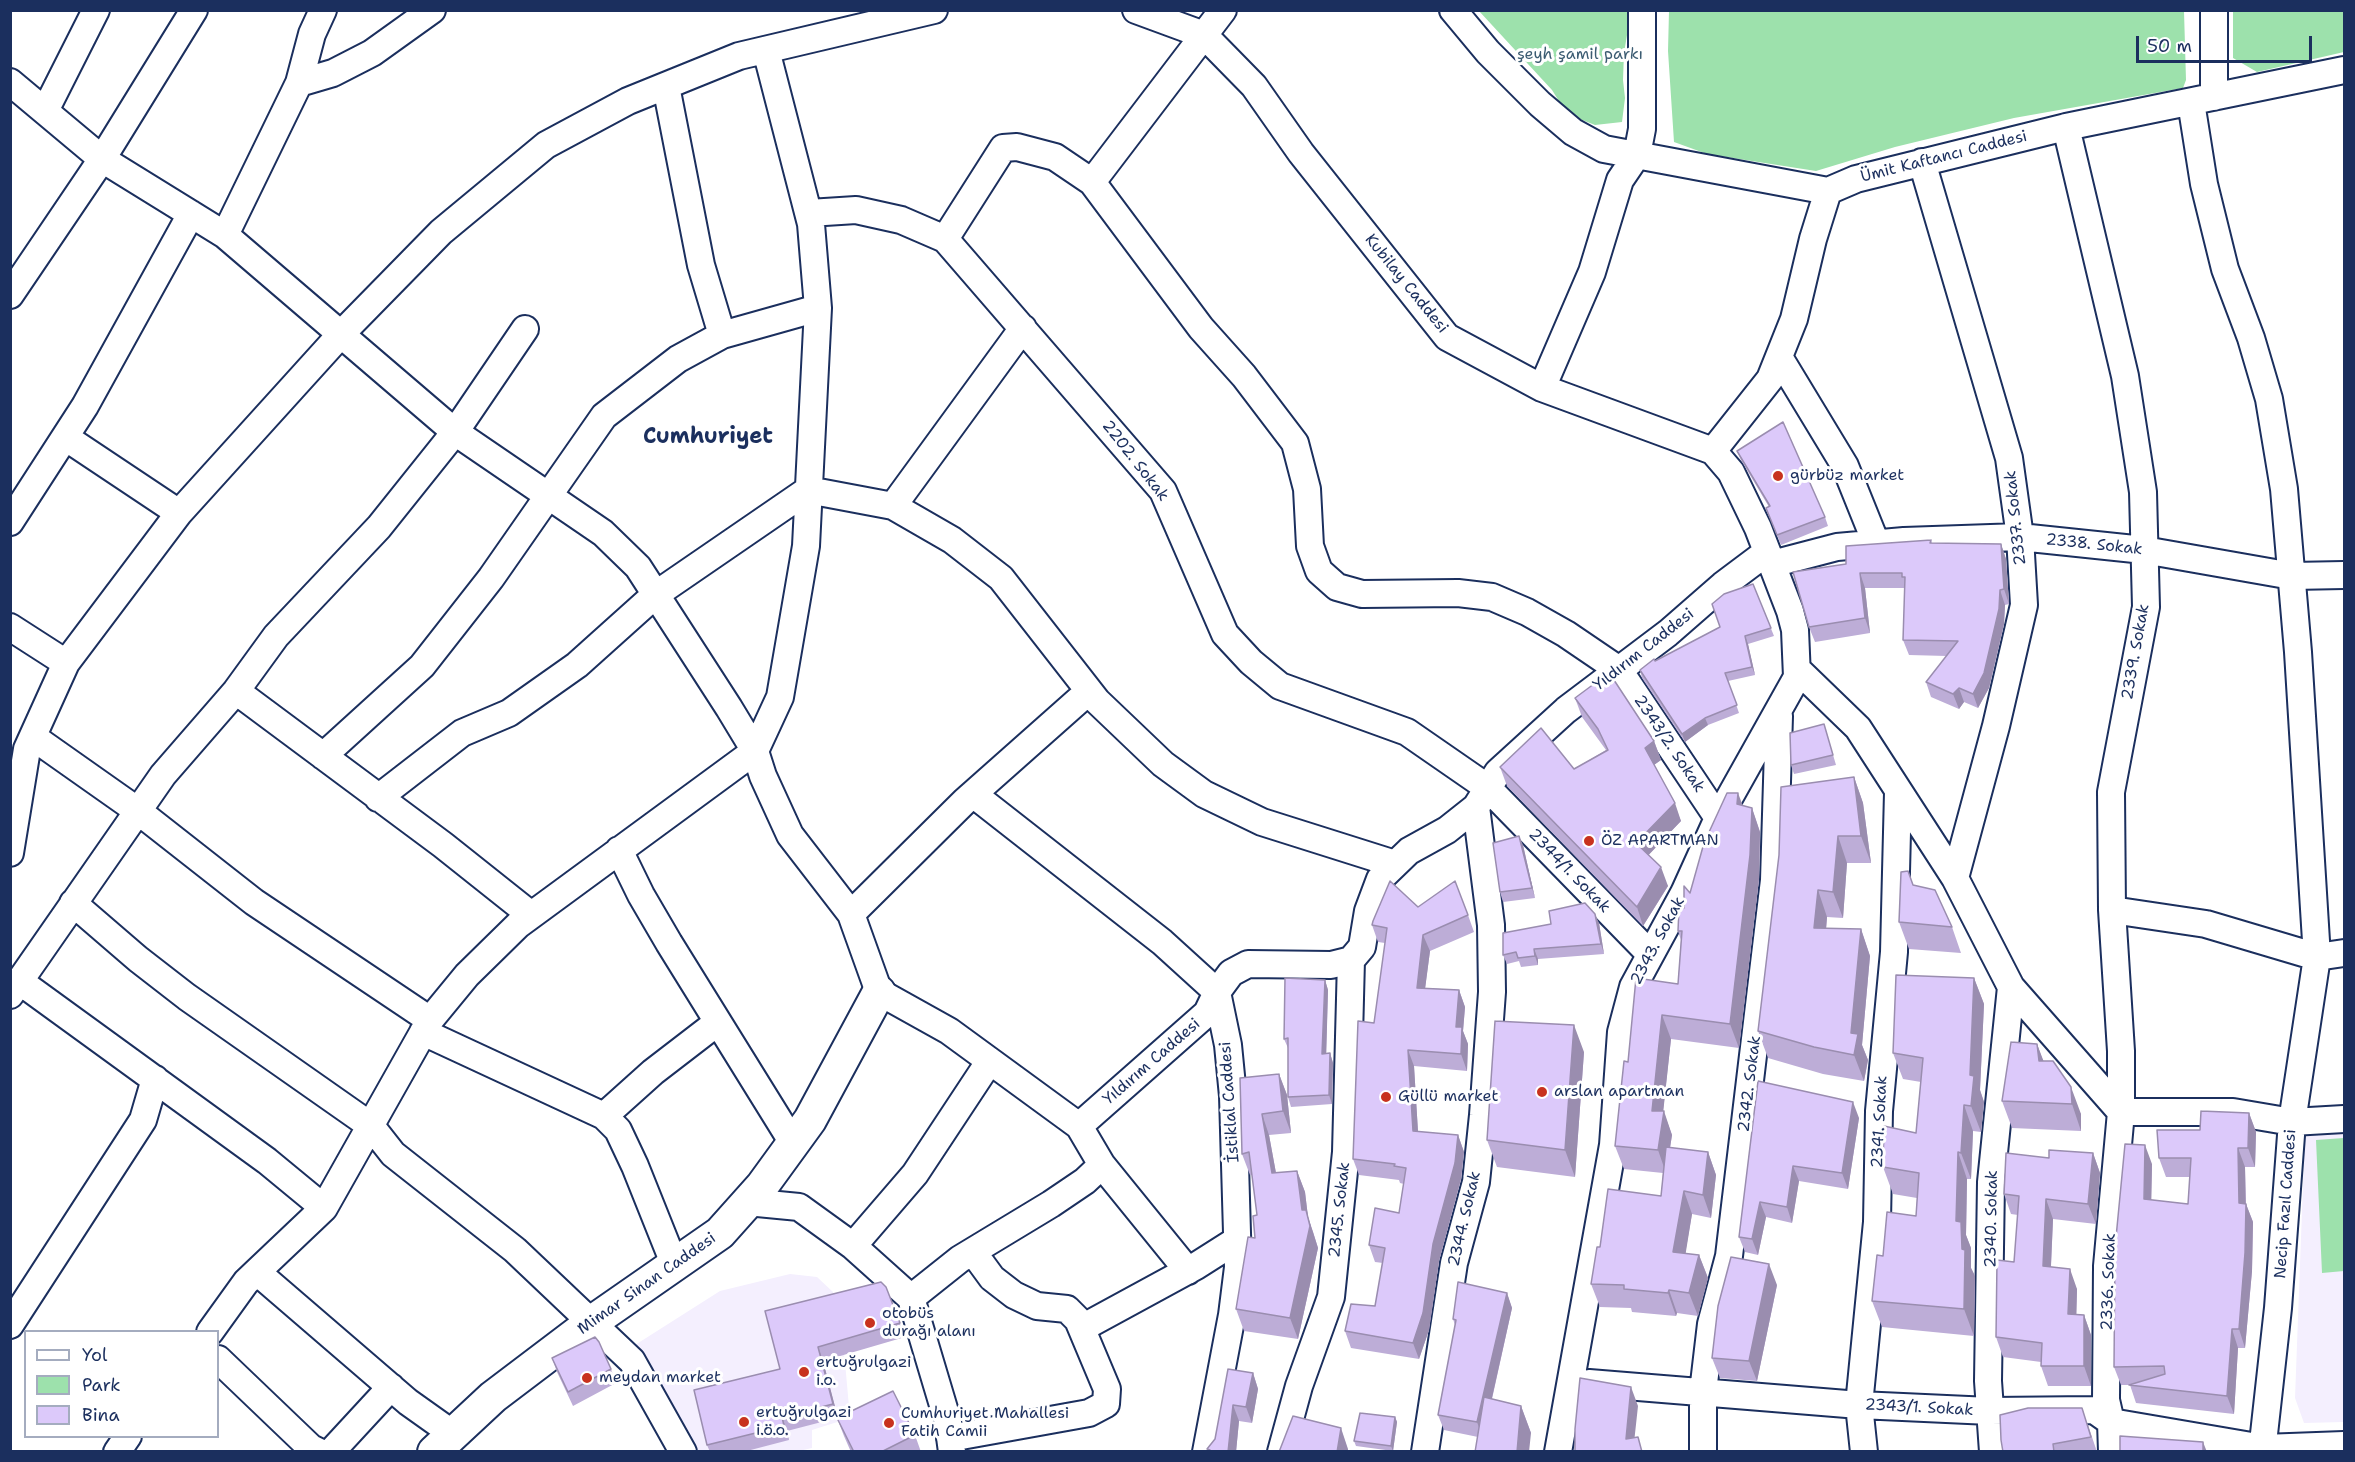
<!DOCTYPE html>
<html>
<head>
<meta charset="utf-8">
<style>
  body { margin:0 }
  #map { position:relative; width:2355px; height:1462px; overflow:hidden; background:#fff; font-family:"Shantell Sans",sans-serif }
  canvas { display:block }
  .frame { position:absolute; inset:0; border:12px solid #1b2f5e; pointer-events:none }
  .legend { position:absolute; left:24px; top:1330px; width:195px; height:108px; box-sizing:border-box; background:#fff; border:2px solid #a4acbf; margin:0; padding:8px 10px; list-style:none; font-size:18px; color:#1b2f5e }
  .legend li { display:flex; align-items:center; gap:12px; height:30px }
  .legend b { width:30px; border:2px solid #a4acbf }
  .scale { position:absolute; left:2136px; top:36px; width:176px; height:27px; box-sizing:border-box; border:3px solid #1b2f5e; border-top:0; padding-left:8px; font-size:18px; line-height:21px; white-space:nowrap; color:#1b2f5e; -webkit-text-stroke:4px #fff; paint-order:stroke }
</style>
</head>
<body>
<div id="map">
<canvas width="2355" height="1462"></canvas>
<div class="frame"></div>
<ul class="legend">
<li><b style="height:8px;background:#fff"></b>Yol</li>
<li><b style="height:16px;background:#9de1ac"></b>Park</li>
<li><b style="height:16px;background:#dcc9fa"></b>Bina</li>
</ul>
<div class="scale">50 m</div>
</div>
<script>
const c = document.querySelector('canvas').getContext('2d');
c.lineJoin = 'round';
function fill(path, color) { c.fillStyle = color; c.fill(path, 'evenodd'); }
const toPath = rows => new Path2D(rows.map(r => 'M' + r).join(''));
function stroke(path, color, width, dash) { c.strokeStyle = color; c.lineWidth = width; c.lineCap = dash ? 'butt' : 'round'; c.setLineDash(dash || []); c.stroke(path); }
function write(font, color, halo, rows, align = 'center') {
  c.font = font + ' "Shantell Sans",sans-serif'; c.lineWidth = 6; c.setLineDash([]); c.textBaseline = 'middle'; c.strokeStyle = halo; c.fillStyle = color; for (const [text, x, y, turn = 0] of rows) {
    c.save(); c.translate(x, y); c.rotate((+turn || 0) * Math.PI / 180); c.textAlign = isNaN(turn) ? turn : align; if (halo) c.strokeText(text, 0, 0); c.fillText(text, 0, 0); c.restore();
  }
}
fill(toPath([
  [2344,1129,2344,1422,2304,1423,2295,1398,2305,1131],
  [790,1274,817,1277,833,1292,843,1340,850,1418,812,1430,812,1448,799,1451,691,1451,635,1345,720,1291]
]), '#f4effe');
fill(toPath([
  [1479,11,1631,11,1624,53,1623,80,1625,98,1622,122,1595,125,1567,114,1552,90],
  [1669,11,2184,11,2186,80,2183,88,2014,118,1895,147,1816,171,1707,154,1674,142,1668,51],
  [2233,11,2344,11,2344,52,2257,72,2233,58],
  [2344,1138,2344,1271,2322,1273,2316,1140]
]), '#9de1ac');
const minor = toPath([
  [1136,10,1204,35,1254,86,1301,153,1447,337,1542,388,1713,451,1731,472,1758,528,1790,611,1795,630,1797,677,1718,818,1684,893,1633,987,1621,1032,1613,1145,1558,1452],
  [1453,10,1488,52,1540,104,1573,132,1604,149,1828,191],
  [2214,10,2214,97],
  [10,82,102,159,225,235,455,432,603,533,638,567,729,708,755,751,763,776,790,835,851,914,879,992,949,1031,1079,1126,1102,1165,1188,1271],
  [299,83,333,73,372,53,432,10],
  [666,86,701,265,722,335],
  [2191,102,2204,184,2225,269,2251,338,2269,399,2284,489,2298,652,2317,957,2292,1122,2278,1308,2262,1452],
  [45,111,96,10],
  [1922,162,2009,458,2020,537,2024,605,1996,726,1955,878],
  [1092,182,1223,10],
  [809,213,856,210,901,220,945,239,1163,491,1225,634,1251,662,1280,686,1407,732,1488,788,1650,954],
  [225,235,299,83,312,34,323,10],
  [945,239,1003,148,1017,147,1055,157,1092,182,1201,328,1244,376,1295,443,1307,489,1310,546,1319,571,1337,587,1362,594,1458,593,1492,597,1527,612,1566,634,1619,670,1718,818],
  [10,295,102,159,194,10],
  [1779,357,1845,466,1876,543],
  [1542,388,1592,272,1620,180,1637,155,1642,129,1642,10],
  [65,437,179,513],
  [1713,451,1770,379,1794,319,1813,239,1828,191,1856,179,2066,127,2344,70],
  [893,506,1023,328],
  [10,522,85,406,191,214],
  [1772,564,1837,547,1904,541,2020,537,2144,550,2292,576,2344,575],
  [10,627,66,663],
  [1797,669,1858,728,1955,878,2011,987,2121,1112,2121,1051,2112,910,2111,792,2146,607,2143,492,2125,376,2066,127],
  [236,691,443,845,531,915],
  [33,737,138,811,254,902,430,1020],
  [323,756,422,666,491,578,604,416,678,359,722,335,818,308],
  [973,794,1162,942,1217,992,1228,1045,1233,1096,1238,1267,1232,1315,1206,1452],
  [378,798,462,733,509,713,577,665,655,595,808,490,893,506,952,540,1001,578,1097,701,1163,764,1204,794,1262,822,1395,864],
  [619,850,641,895,669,943,793,1143],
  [10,853,27,749,66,663,179,513,342,333,441,232,546,145,628,101,739,56,934,10],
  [73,903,138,959,187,997,371,1126,393,1154,515,1250,632,1361,683,1452],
  [2112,910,2206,924,2317,957,2344,953],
  [851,914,965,801,1089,691],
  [22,983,267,1161,324,1208],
  [10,995,163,775,236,691,276,636,379,527,455,432,525,329],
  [423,1032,604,1116,618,1130,635,1166,675,1266],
  [604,1116,653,1072,718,1022],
  [1079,1126,1207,1013,1217,992,1231,973,1248,964,1331,965,1351,960,1362,947,1368,911,1380,879,1409,851,1447,830,1476,807,1498,772,1566,710,1668,633,1723,585,1767,552],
  [747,1202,799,1207,853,1246,911,1298,948,1422,952,1452],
  [853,1246,915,1174,989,1062],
  [257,1272,408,1402,453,1434],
  [911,1298,960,1259,1051,1204,1085,1181,1102,1165],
  [10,1325,143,1120,155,1079],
  [1082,1328,1196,1266,1237,1240],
  [210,1332,246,1282,324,1208,430,1020,467,975,518,925,755,751,780,697,806,546,818,308,811,224,766,50],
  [218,1359,311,1448,319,1452],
  [1589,1383,1859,1405,1990,1411,2094,1410,2111,1422,2263,1448,2344,1445],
  [950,1438,1089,1413,1106,1404,1107,1389,1078,1320,1067,1309,1037,1306,1014,1295,992,1278,973,1252],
  [117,1452,128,1436],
  [331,1452,391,1387],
  [1281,1452,1299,1386,1331,1297,1346,1152,1351,960],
  [1425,1452,1454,1263,1476,1182,1483,1115,1492,992,1491,925,1476,807],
  [1703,1452,1703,1392,1711,1324,1729,1256,1774,880,1779,716],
  [1864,1452,1859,1405,1877,1222,1879,1111,1894,952,1898,792],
  [1993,1452,1988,1381,1991,1182,2011,987],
  [2112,1452,2111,1422,2106,1400,2107,1266,2121,1112,2233,1112,2292,1122,2344,1119]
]);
const tertiary = toPath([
  [434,1452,493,1397,592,1322,720,1233,762,1186,810,1120,879,992]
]);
stroke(minor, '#1b2f5e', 30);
stroke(tertiary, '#1b2f5e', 36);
stroke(minor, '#fff', 26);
stroke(tertiary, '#fff', 32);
fill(toPath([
  [1737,451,1825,517,1828,526,1781,545,1766,508,1769,507,1741,460],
  [1931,540,1932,543,2001,544,2006,559,2009,604,2005,605,2004,624,1989,688,1978,708,1964,702,1959,709,1931,697,1926,682,1947,656,1909,655,1903,640,1905,588,1865,588,1870,633,1815,642,1809,627,1846,564],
  [1753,584,1774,636,1748,644,1755,675,1728,681,1739,713,1708,725,1685,742,1642,678,1640,670,1720,627],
  [1575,698,1654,741,1661,760,1654,765,1681,821,1648,855,1668,886,1643,926,1507,786,1500,767,1574,769,1606,750,1582,717],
  [1824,724,1836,765,1794,774,1791,765],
  [1854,777,1863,803,1871,863,1847,863,1843,918,1827,917,1826,929,1861,929,1870,956,1862,1045,1868,1060,1864,1081,1823,1074,1768,1058,1758,1031],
  [1743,806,1752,808,1760,832,1759,879,1739,1048,1671,1039,1663,1111,1672,1135,1670,1148,1708,1152,1716,1175,1711,1218,1692,1214,1685,1254,1699,1255,1708,1278,1698,1316,1677,1313,1676,1316,1632,1312,1631,1308,1600,1307,1591,1284,1600,1247,1661,1196,1663,1173,1624,1169,1615,1146,1628,1062,1678,984,1681,940,1678,931,1690,893],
  [1523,845,1535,898,1503,902,1500,892],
  [1914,885,1952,927,1961,953,1909,949,1899,922],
  [1418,907,1468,915,1474,932,1430,951,1425,988,1459,990,1465,1007,1463,1031,1468,1044,1467,1071,1414,1066,1418,1132,1458,1135,1464,1152,1461,1179,1439,1261,1429,1330,1419,1359,1351,1348,1345,1331,1375,1306,1383,1263,1375,1262,1369,1245,1399,1213,1404,1184,1400,1183,1399,1180,1359,1175,1353,1159,1374,1023,1385,943,1378,942,1372,925],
  [1599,923,1604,954,1538,959,1538,965,1521,967,1519,961,1507,964,1503,955],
  [1974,978,1984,1004,1980,1090,1984,1102,1981,1132,1973,1131,1971,1179,1967,1179,1966,1235,1971,1248,1971,1268,1975,1276,1974,1336,1882,1327,1872,1301,1883,1256,1916,1216,1917,1198,1893,1194,1883,1167,1916,1133,1921,1082,1903,1079,1893,1053],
  [1325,980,1328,990,1326,1053,1330,1053,1333,1063,1332,1104,1291,1107,1288,1097,1288,1048,1284,1039],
  [2037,1044,2043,1061,2081,1114,2081,1131,2012,1128,2002,1101],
  [1584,1052,1575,1177,1497,1167,1487,1140],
  [1279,1074,1287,1095,1291,1133,1269,1135,1276,1173,1297,1171,1305,1192,1308,1217,1313,1232,1318,1248,1298,1339,1244,1331,1236,1309,1255,1238,1257,1215,1252,1175,1250,1175,1242,1154],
  [1758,1081,1859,1118,1848,1189,1799,1181,1792,1223,1766,1217,1758,1255,1745,1252,1739,1237],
  [2249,1113,2256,1132,2255,1167,2245,1167,2246,1204,2253,1222,2252,1271,2245,1348,2238,1348,2234,1414,2136,1403,2130,1385,2121,1385,2114,1367,2152,1164,2151,1200,2188,1204,2190,1177,2166,1177,2159,1158,2200,1130],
  [2093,1153,2100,1173,2096,1224,2053,1219,2051,1267,2077,1289,2076,1314,2084,1315,2091,1335,2091,1386,2048,1386,2041,1366,2041,1362,2003,1357,1996,1337,2014,1262,2018,1215,2011,1214,2004,1194,2049,1158],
  [1777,1285,1757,1381,1720,1378,1712,1358],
  [886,1287,905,1337,823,1361,838,1418,915,1435,921,1452,851,1452,844,1436,837,1418,787,1431,789,1440,743,1452,710,1452,707,1445,780,1369],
  [1507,1293,1512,1308,1492,1399,1521,1406,1531,1433,1478,1437,1444,1430,1438,1415,1455,1325,1453,1319],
  [552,1358,611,1369,616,1383,573,1406,557,1372],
  [1228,1369,1253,1373,1258,1389,1252,1423,1239,1421,1236,1452,1208,1452,1207,1449,1215,1439],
  [1395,1417,1397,1422,1393,1451,1356,1446,1354,1441],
  [2088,1425,2097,1452,2003,1452]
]), '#bdadd7');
fill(toPath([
  [2001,544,2006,559,2009,604,2004,589],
  [1860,573,1865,588,1870,633,1865,618],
  [2000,590,2005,605,2004,624,1989,688,1978,708,1973,694],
  [1745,636,1748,644,1755,675,1752,667],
  [1959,688,1964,702,1959,709,1953,694],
  [1705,718,1708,725,1685,742,1682,734],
  [1654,741,1661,760,1651,767,1645,748],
  [1854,777,1863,803,1871,863,1861,836],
  [1738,793,1747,817,1737,804],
  [1675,803,1681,821,1642,862,1636,843],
  [1752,808,1760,832,1759,879,1739,1048,1730,1024],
  [1519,836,1523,845,1535,898,1532,888],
  [1838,836,1847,863,1843,918,1833,892],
  [1661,867,1668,886,1643,926,1637,907],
  [1818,890,1827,917,1824,955,1814,928],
  [1595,914,1599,923,1604,954,1601,944],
  [1861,929,1870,956,1862,1045,1868,1060,1864,1081,1854,1055,1851,1033],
  [1423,935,1430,951,1423,1005,1417,988],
  [1534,949,1538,959,1538,965,1535,956],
  [1974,978,1984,1004,1980,1090,1984,1102,1981,1132,1971,1106,1970,1075],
  [1325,980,1328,990,1326,1063,1322,1054],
  [1459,990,1465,1007,1463,1031,1468,1044,1467,1071,1461,1054,1456,1027],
  [1662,1015,1671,1039,1662,1123,1664,1111,1672,1135,1666,1173,1658,1150,1652,1111],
  [1574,1025,1584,1052,1575,1177,1565,1150],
  [2037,1044,2047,1070,2039,1061],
  [1408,1050,1414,1066,1419,1148,1413,1131],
  [1330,1053,1333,1063,1332,1104,1329,1095],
  [1279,1074,1287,1095,1291,1133,1283,1111],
  [2071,1087,2081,1114,2081,1131,2072,1104],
  [1853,1102,1859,1118,1848,1189,1842,1173],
  [1964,1105,1973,1131,1971,1179,1961,1153],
  [2249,1113,2256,1132,2255,1167,2248,1148],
  [1262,1114,1269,1135,1280,1195,1272,1173],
  [1458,1135,1464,1152,1461,1179,1439,1261,1429,1330,1419,1359,1413,1343,1433,1244],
  [2145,1145,2152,1164,2151,1217,2144,1199],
  [2238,1148,2245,1167,2246,1222,2239,1203],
  [1708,1152,1716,1175,1711,1218,1703,1195],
  [1958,1152,1967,1179,1966,1235,1971,1248,1971,1268,1975,1276,1974,1336,1964,1309,1956,1221],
  [2093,1153,2100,1173,2096,1224,2088,1204],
  [1793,1166,1799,1181,1792,1223,1787,1207],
  [1297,1171,1305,1192,1308,1217,1313,1232,1318,1248,1298,1339,1290,1318,1302,1210],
  [1684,1191,1692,1214,1682,1276,1673,1252],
  [2046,1199,2053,1219,2050,1286,2043,1266],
  [1760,1202,1766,1217,1758,1255,1752,1239],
  [2246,1204,2253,1222,2252,1271,2245,1348,2239,1329],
  [1699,1255,1708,1278,1698,1316,1689,1293],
  [1769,1264,1777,1285,1757,1381,1749,1361],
  [2070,1269,2077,1289,2076,1334,2068,1314],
  [1669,1290,1677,1313,1676,1316,1668,1293],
  [1507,1293,1512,1308,1483,1438,1477,1422],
  [2084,1315,2091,1335,2091,1386,2084,1366],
  [2232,1329,2238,1348,2234,1414,2227,1396],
  [818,1347,823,1361,838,1418,833,1404],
  [1253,1373,1258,1389,1252,1423,1246,1407],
  [1631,1387,1638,1406,1633,1452,1626,1439],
  [1233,1405,1239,1421,1236,1452,1228,1452],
  [1521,1406,1531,1433,1529,1452,1517,1452],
  [782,1417,787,1431,789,1440,784,1426],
  [1395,1417,1397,1422,1393,1451,1391,1446],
  [1341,1428,1348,1449,1348,1452,1337,1452],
  [2203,1442,2207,1452,2203,1452]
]), '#9a8daf');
const building = toPath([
  [1783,422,1825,517,1777,535,1766,508,1770,506,1737,451,1783,422],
  [1931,540,1930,543,2001,544,2004,589,2000,590,1999,609,1984,673,1973,694,1959,688,1953,694,1926,682,1958,641,1903,640,1905,577,1902,577,1902,573,1860,573,1865,618,1809,627,1793,572,1846,564,1846,546,1931,540],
  [1753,584,1771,628,1745,636,1752,667,1725,673,1737,705,1705,718,1682,734,1640,670,1654,659,1655,661,1720,627,1712,604,1724,594,1753,584],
  [1606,675,1609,679,1612,677,1654,741,1645,748,1675,803,1636,843,1661,867,1637,907,1500,767,1541,728,1574,769,1608,750,1598,729,1575,698,1606,675],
  [1824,724,1833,755,1791,765,1790,733,1824,724],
  [1854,777,1861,836,1838,836,1833,892,1818,890,1814,928,1861,929,1851,1033,1858,1034,1854,1055,1814,1047,1758,1031,1779,855,1781,787,1854,777],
  [1727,793,1738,793,1737,804,1752,808,1750,855,1730,1024,1662,1015,1652,1111,1664,1111,1658,1150,1615,1146,1624,1061,1628,1062,1636,978,1678,984,1682,931,1678,931,1679,908,1684,908,1684,886,1690,893,1704,843,1727,793],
  [1519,836,1532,888,1500,892,1493,843,1519,836],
  [1908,871,1913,885,1935,890,1952,927,1899,922,1901,872,1908,871],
  [1390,881,1418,907,1455,881,1468,915,1423,935,1417,988,1459,990,1456,1027,1462,1027,1461,1054,1408,1050,1413,1131,1458,1135,1455,1163,1433,1244,1423,1313,1413,1343,1345,1331,1351,1304,1375,1306,1385,1248,1369,1245,1375,1208,1399,1213,1406,1168,1394,1166,1395,1164,1353,1159,1358,1021,1374,1023,1387,928,1372,925,1373,921,1390,881],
  [1585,903,1595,914,1601,944,1534,949,1535,956,1518,958,1516,952,1503,955,1503,933,1551,924,1549,911,1585,903],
  [1896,975,1974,978,1970,1075,1974,1076,1971,1106,1964,1105,1961,1153,1958,1152,1956,1221,1961,1222,1962,1249,1965,1250,1964,1309,1872,1301,1877,1255,1883,1256,1887,1212,1916,1216,1919,1173,1883,1167,1884,1126,1916,1133,1923,1058,1893,1053,1896,975],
  [1285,978,1325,980,1322,1054,1330,1053,1329,1095,1288,1097,1288,1038,1284,1039,1285,978],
  [1495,1021,1574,1025,1565,1150,1487,1140,1495,1021],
  [2011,1042,2037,1044,2039,1061,2053,1061,2071,1087,2072,1104,2002,1101,2011,1042],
  [1279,1074,1283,1111,1262,1114,1272,1173,1297,1171,1302,1210,1306,1210,1310,1226,1290,1318,1236,1309,1248,1237,1255,1238,1253,1216,1257,1215,1249,1152,1242,1154,1240,1078,1279,1074],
  [1758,1081,1853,1102,1842,1173,1793,1166,1787,1207,1760,1202,1752,1239,1739,1237,1758,1081],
  [2201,1111,2249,1113,2248,1148,2238,1148,2239,1203,2246,1204,2245,1253,2239,1329,2232,1329,2227,1396,2129,1385,2165,1374,2164,1366,2114,1367,2115,1248,2125,1144,2145,1145,2144,1199,2188,1204,2191,1158,2159,1158,2157,1130,2200,1130,2201,1111],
  [1666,1147,1708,1152,1703,1195,1684,1191,1673,1252,1699,1255,1689,1293,1669,1290,1668,1293,1624,1289,1624,1285,1591,1284,1597,1247,1600,1247,1608,1189,1661,1196,1666,1147],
  [2049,1150,2093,1153,2088,1204,2046,1199,2043,1266,2070,1269,2068,1314,2084,1315,2084,1366,2041,1366,2042,1343,1996,1337,1997,1260,2014,1262,2019,1196,2004,1194,2006,1153,2049,1158,2049,1150],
  [1731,1257,1769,1264,1749,1361,1712,1358,1718,1306,1731,1257],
  [881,1282,886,1287,900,1323,818,1347,833,1404,782,1417,784,1426,707,1445,694,1390,780,1369,765,1311,881,1282],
  [1458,1282,1507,1293,1477,1422,1438,1415,1456,1320,1453,1319,1458,1282],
  [595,1337,599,1342,611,1369,568,1392,552,1358,595,1337],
  [1228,1369,1253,1373,1246,1407,1233,1405,1228,1452,1210,1452,1210,1450,1207,1449,1215,1439,1228,1369],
  [1580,1378,1631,1387,1626,1439,1638,1437,1642,1452,1575,1452,1575,1429,1580,1378],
  [893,1391,915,1435,881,1452,854,1452,837,1418,893,1391],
  [1484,1397,1521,1406,1517,1452,1475,1452,1484,1397],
  [2028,1408,2082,1408,2091,1437,2053,1444,2054,1452,2003,1452,2001,1440,2000,1415,2028,1408],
  [1360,1413,1395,1417,1391,1446,1354,1441,1360,1413],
  [1293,1416,1341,1428,1337,1452,1279,1452,1293,1416],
  [2120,1436,2203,1442,2203,1452,2120,1452,2120,1436]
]);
fill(building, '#dcc9fa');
stroke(building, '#9a8daf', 1.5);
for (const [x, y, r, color] of [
  [1778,476,6,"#c8321e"],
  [1589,841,6,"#c8321e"],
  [1542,1092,6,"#c8321e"],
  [1386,1097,6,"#c8321e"],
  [870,1323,6,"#c8321e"],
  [804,1372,6,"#c8321e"],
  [587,1378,6,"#c8321e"],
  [744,1422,6,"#c8321e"],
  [889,1423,6,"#c8321e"]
]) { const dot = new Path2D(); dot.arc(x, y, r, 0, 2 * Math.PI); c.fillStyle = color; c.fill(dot); stroke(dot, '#fff', 2); }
write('16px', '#3c5c72', '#fff', [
  ["şeyh şamil parkı",1580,55]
]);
write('16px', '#1b2f5e', '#fff', [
  ["Ümit Kaftancı Caddesi",1944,157,-14],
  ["Kubilay Caddesi",1406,284,51],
  ["2202. Sokak",1135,461,52],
  ["2337. Sokak",2016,518,-96],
  ["2338. Sokak",2094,545,6],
  ["Yıldırım Caddesi",1644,650,-38],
  ["2339. Sokak",2136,652,-80],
  ["2343/2. Sokak",1669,744,56],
  ["2344/1. Sokak",1569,871,46],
  ["2343. Sokak",1658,941,-62],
  ["Yıldırım Caddesi",1152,1062,-41],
  ["2342. Sokak",1750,1084,-83],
  ["İstiklal Caddesi",1230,1102,-94],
  ["2341. Sokak",1880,1122,-87],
  ["Necip Fazıl Caddesi",2286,1204,-86],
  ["2345. Sokak",1340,1210,-84],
  ["2344. Sokak",1465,1219,-77],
  ["2340. Sokak",1992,1219,-89],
  ["2336. Sokak",2109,1282,-88],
  ["Mimar Sinan Caddesi",647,1284,-35],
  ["2343/1. Sokak",1919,1408,3]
]);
write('16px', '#1b2f5e', '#fff', [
  ["gürbüz market",1790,476],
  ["ÖZ APARTMAN",1601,841],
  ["arslan apartman",1554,1092],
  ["Güllü market",1398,1097],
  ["otobüs",882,1314],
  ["durağı alanı",882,1332],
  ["ertuğrulgazi",816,1363],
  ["i.o.",816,1381],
  ["meydan market",599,1378],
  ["ertuğrulgazi",756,1413],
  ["i.ö.o.",756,1431],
  ["Cumhuriyet Mahallesi",901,1414],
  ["Fatih Camii",901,1432]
], 'left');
write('bold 22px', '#1b2f5e', '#fff', [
  ["Cumhuriyet",708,437]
]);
</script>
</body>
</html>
